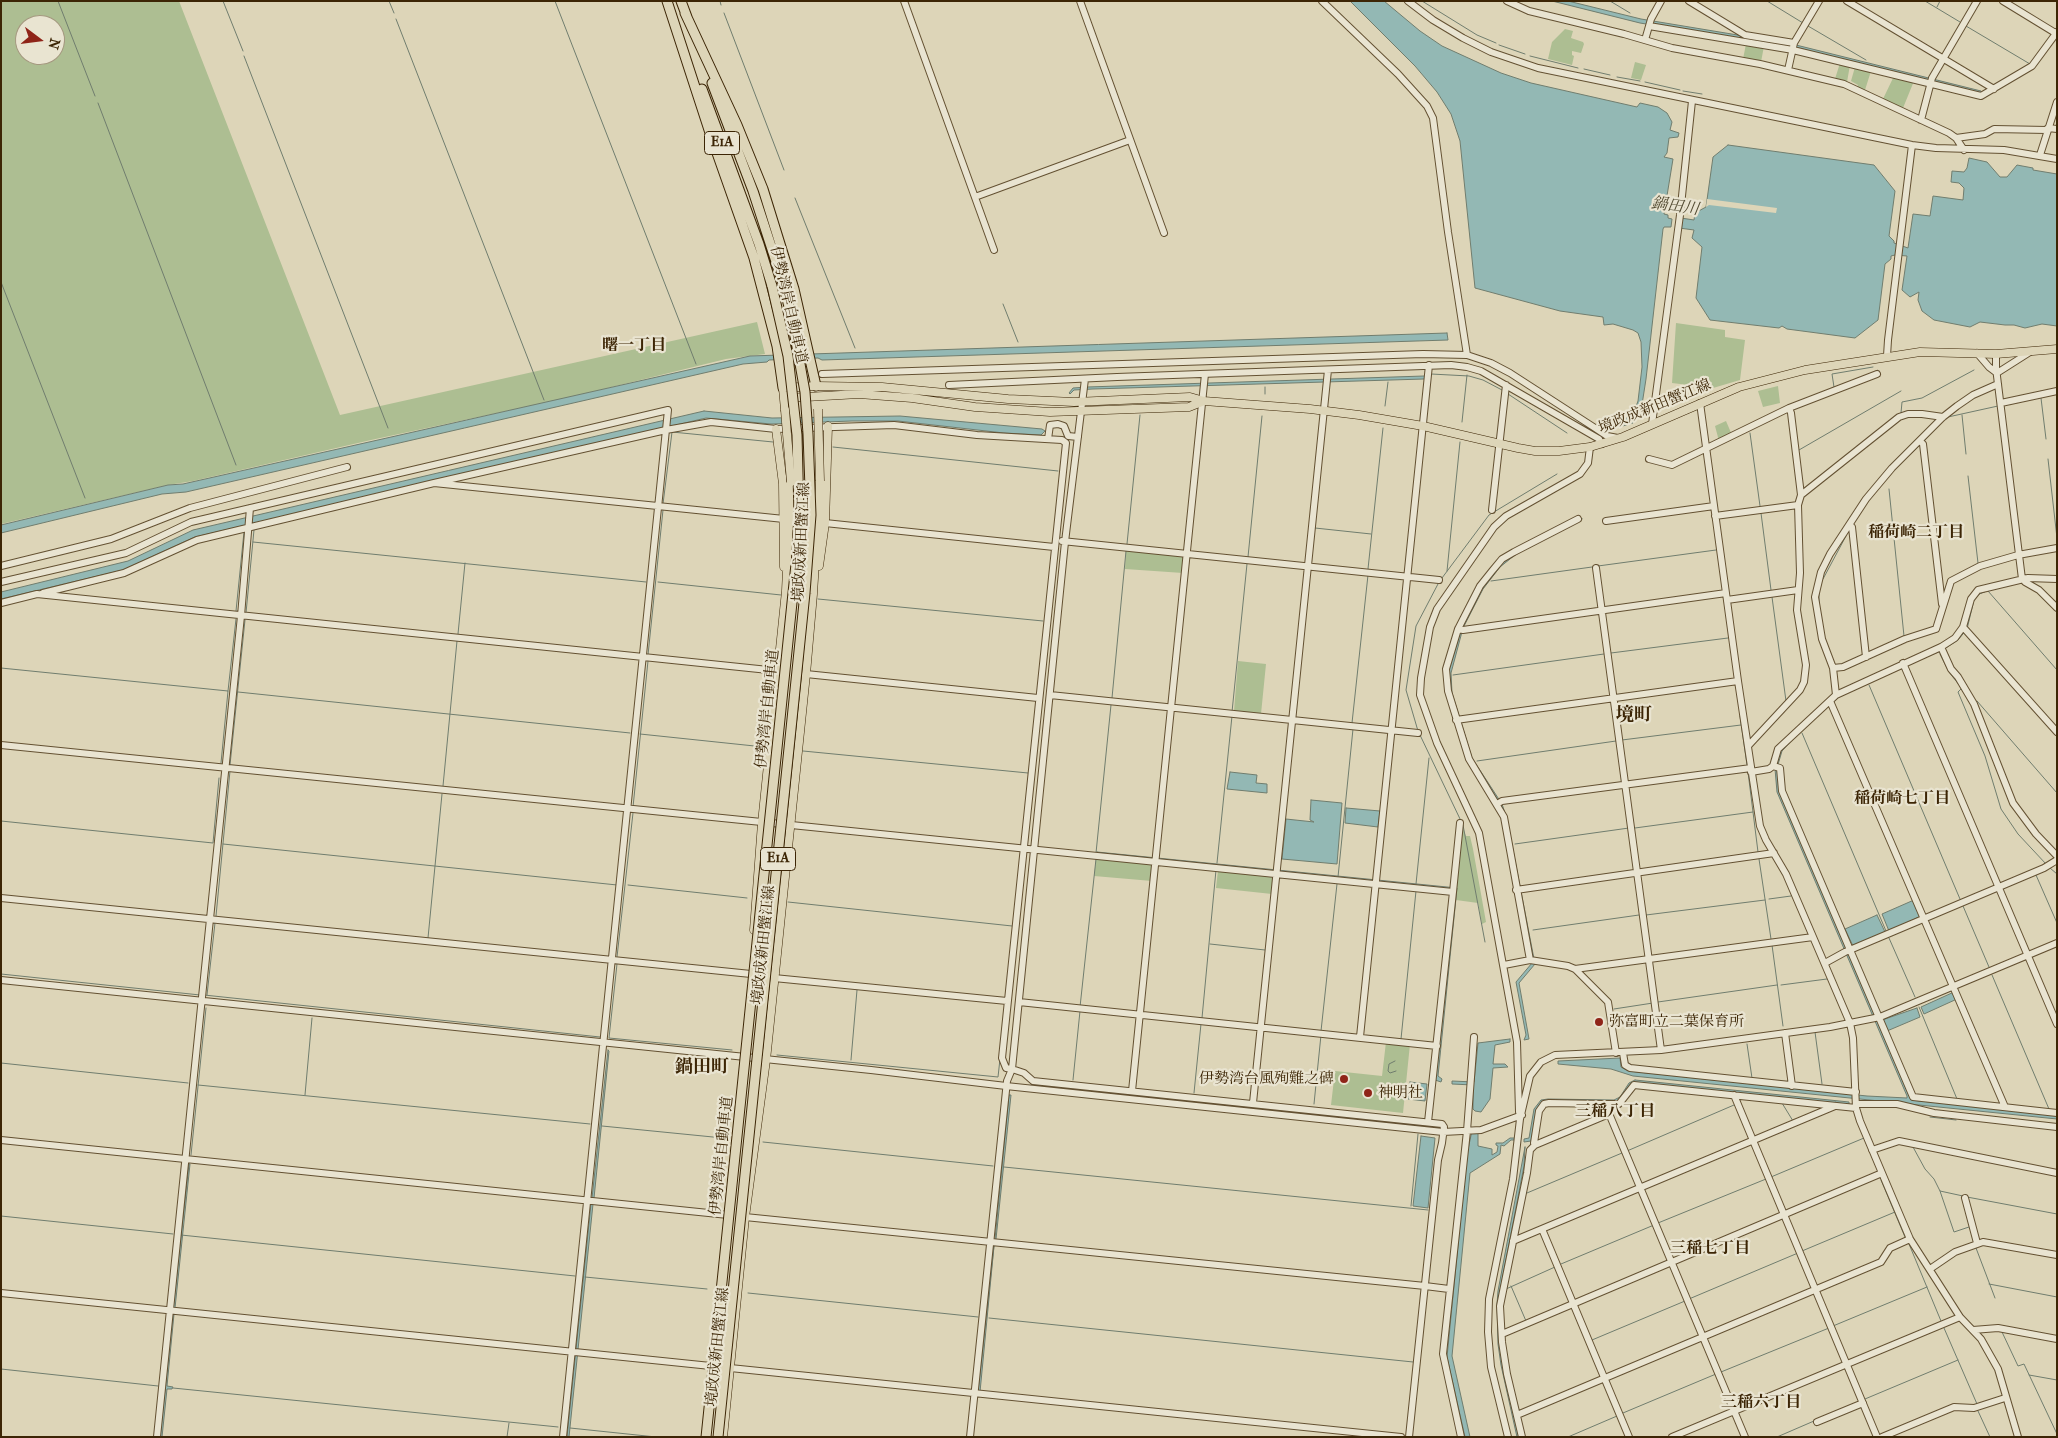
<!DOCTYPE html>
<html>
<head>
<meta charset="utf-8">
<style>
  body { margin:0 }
  #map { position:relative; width:2058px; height:1438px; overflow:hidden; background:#ddd5b8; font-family:"IM FELL French Canon",serif }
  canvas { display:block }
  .frame { position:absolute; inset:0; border:2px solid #3c2505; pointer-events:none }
  .north { position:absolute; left:15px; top:15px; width:50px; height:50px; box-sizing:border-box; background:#e9e4d1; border:1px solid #a4987f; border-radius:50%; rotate:105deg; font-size:14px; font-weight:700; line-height:20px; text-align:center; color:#3c2505 }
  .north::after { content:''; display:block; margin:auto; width:18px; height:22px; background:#8f2418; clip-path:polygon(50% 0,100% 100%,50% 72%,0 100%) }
</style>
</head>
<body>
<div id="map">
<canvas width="2058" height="1438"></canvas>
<div class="frame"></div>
<div class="north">N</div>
</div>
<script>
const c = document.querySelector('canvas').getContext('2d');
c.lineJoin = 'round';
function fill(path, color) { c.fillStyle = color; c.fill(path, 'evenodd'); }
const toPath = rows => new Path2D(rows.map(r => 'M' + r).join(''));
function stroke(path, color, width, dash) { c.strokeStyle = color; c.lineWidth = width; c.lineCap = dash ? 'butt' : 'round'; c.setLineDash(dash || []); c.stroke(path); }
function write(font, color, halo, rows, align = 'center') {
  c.font = font + ' "IM FELL French Canon","Noto Serif JP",serif'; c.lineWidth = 4.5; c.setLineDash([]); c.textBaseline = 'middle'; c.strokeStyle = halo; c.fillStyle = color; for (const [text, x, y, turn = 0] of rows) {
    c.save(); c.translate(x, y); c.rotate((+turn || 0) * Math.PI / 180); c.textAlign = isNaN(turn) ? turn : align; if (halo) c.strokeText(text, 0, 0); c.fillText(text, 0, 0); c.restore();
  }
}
fill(toPath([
  [1,1,179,1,340,415,757,322,765,354,726,359,567,398,371,440,193,481,168,485,1,524],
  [25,25,55,25,55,55,25,55],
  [1565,29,1573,31,1571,38,1583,42,1584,44,1581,53,1572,51,1572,55,1574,56,1572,65,1548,59,1552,42],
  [1746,44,1764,46,1761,62,1743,59],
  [1635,62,1646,65,1641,80,1631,78],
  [1840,63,1850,65,1847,82,1835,79],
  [1855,67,1871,71,1865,90,1857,87,1858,85,1851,81],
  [1894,76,1914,81,1903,108,1883,99],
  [1676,323,1725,330,1725,337,1745,340,1740,380,1713,388,1672,383],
  [1778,386,1780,403,1763,407,1758,391],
  [1726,421,1732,435,1719,441,1715,426],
  [1126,550,1183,556,1183,573,1125,569],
  [1238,661,1266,664,1261,714,1234,711],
  [1461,822,1466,836,1470,836,1473,849,1486,922,1482,924,1478,903,1456,900,1457,888,1455,888],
  [1096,858,1153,863,1152,881,1094,876],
  [1218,870,1274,876,1272,894,1216,888],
  [1386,1042,1410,1044,1403,1113,1331,1105,1335,1071,1382,1076]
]), '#adbe92');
const water = toPath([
  [1350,1,1384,1,1420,31,1442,46,1501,73,1531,83,1637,107,1640,103,1658,107,1667,113,1672,122,1670,130,1679,133,1678,137,1669,138,1667,153,1664,157,1673,159,1664,214,1668,215,1668,218,1672,219,1671,227,1664,227,1663,229,1646,379,1641,411,1633,423,1619,427,1620,423,1634,412,1638,401,1642,367,1641,342,1638,333,1633,330,1613,324,1604,325,1603,317,1560,311,1475,288,1460,141,1451,114,1437,92,1415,66,1350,1],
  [1552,1,1568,1,1641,19,1792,44,1981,91,1981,94,1792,48,1640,23,1552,1],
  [1728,145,1874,165,1895,191,1889,236,1894,241,1894,243,1908,248,1913,214,1930,216,1933,196,1963,200,1964,188,1959,183,1951,182,1952,171,1964,172,1967,168,1969,158,1987,162,2000,177,2007,177,2017,165,2033,168,2033,170,2057,174,2057,326,2042,324,2025,328,2014,325,2005,325,1980,322,1970,327,1934,320,1922,311,1918,300,1919,292,1910,297,1902,290,1907,256,1895,255,1891,256,1891,259,1885,264,1878,320,1855,338,1787,329,1782,326,1779,328,1710,320,1696,298,1702,247,1692,238,1694,230,1679,228,1681,218,1694,220,1695,213,1706,207,1713,157,1728,145],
  [1447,333,1448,340,822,360,818,358,769,360,767,362,743,364,186,492,162,494,1,533,1,525,168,485,183,484,750,356,1447,333],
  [1431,373,1424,379,1093,389,1074,390,1070,394,1069,393,1073,388,1087,387,1424,376,1431,373],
  [704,411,772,418,900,416,1042,429,1045,431,1041,435,1004,433,898,421,852,421,771,424,706,418,195,537,123,570,1,599,1,592,128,561,193,530,704,411],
  [1582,519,1515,555,1500,567,1483,589,1463,628,1451,673,1452,693,1472,758,1502,804,1507,819,1535,964,1519,983,1529,1039,1524,1040,1526,1035,1516,982,1532,963,1505,818,1474,766,1450,693,1448,670,1459,631,1481,587,1506,558,1582,519],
  [1989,590,1979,594,1974,600,1967,629,1958,640,1941,651,1903,666,1839,697,1801,730,1782,751,1777,768,1780,792,1911,1100,2057,1115,2057,1119,1633,1076,1611,1069,1558,1064,1558,1061,1620,1058,1621,1067,1629,1071,1867,1096,1907,1098,1907,1096,1777,792,1775,769,1779,751,1801,728,1838,695,1941,648,1956,639,1962,632,1974,596,1989,590],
  [1230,772,1257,775,1256,783,1267,784,1267,793,1227,789,1230,772],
  [1311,800,1342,803,1337,864,1282,859,1286,819,1314,822,1310,820,1311,800],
  [1346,808,1380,811,1378,827,1345,823,1346,808],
  [1097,852,1457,888,1438,1076,1442,1079,1441,1082,1435,1080,1454,891,1096,854,1097,852],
  [1914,900,1921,916,1889,931,1882,914,1914,900],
  [1877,915,1885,932,1853,946,1845,929,1877,915],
  [1954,992,1957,999,1924,1014,1921,1007,1954,992],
  [1917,1008,1920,1017,1887,1031,1882,1020,1917,1008],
  [1510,1039,1510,1042,1495,1045,1493,1064,1505,1064,1508,1067,1493,1068,1490,1099,1481,1112,1475,1111,1473,1109,1473,1085,1452,1084,1452,1081,1474,1082,1478,1043,1510,1039],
  [608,1050,609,1051,594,1198,592,1198,608,1050],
  [1635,1080,1849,1102,1849,1105,1632,1083,1619,1102,1548,1100,1537,1109,1531,1141,1524,1142,1524,1139,1529,1138,1534,1109,1541,1100,1548,1099,1614,1100,1620,1097,1629,1083,1635,1080],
  [1410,1082,1427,1084,1425,1101,1408,1099,1410,1082],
  [1009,1095,1011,1095,996,1239,995,1239,1009,1095],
  [1472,1131,1478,1132,1478,1146,1492,1149,1492,1155,1497,1152,1498,1146,1496,1145,1496,1143,1503,1143,1510,1138,1515,1138,1514,1140,1511,1140,1504,1146,1501,1145,1500,1154,1470,1173,1452,1356,1470,1437,1465,1437,1447,1357,1467,1154,1472,1131],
  [1421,1136,1435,1138,1428,1208,1413,1206,1421,1136],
  [1525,1147,1524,1166,1500,1291,1499,1306,1520,1437,1517,1437,1501,1365,1498,1344,1497,1304,1498,1291,1525,1147],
  [189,1164,190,1164,175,1308,173,1308,189,1164],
  [591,1204,593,1204,569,1437,567,1437,591,1204],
  [994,1246,980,1392,978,1392,994,1246],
  [173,1314,174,1314,167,1386,173,1387,172,1389,167,1389,162,1437,160,1437,173,1314]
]);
fill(water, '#93b8b4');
stroke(water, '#707d6e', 1);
fill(toPath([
  [1707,199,1777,208,1776,213,1709,205,1706,207]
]), '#ddd5b8');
stroke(toPath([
  [58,1,95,96],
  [223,1,243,51],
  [389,1,394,13],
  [555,1,696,364],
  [720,1,721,5],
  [1422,1,1477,35,1496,43],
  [1610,1,1630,13],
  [1767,1,1803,23],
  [1925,1,1960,22],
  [1937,7,1940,1],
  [724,13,784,170],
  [396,19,544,400],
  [1808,26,1866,60],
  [1966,26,2030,64],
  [1499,45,1525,54],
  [244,56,388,428],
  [1530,56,1578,68],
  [1584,69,1610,75],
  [1617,77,1640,81],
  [1645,82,1680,90],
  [1683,91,1702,94],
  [98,103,236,465],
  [795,198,855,348],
  [1,282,85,498],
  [1003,304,1018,342],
  [1431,374,1469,376,1483,380,1502,390],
  [1834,387,1832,374,1873,367],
  [1265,394,1265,387],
  [1508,394,1567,433],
  [2041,398,2046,439],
  [1385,406,1388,382],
  [1901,413,1902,402,1922,398,1974,370],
  [1962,415,1966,454],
  [1948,417,1998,406],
  [1462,422,1467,375],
  [1750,433,1760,506],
  [1925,440,1929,435],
  [833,447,1058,471],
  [1799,450,1901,391],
  [1912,453,1920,445],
  [2048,459,2057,538],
  [1968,476,1978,563],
  [1889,489,1904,636],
  [663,504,672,432,773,442],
  [1761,513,1771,590],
  [1315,528,1371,534],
  [253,542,646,582],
  [1127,544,1140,415],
  [1248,557,1262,416],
  [1598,566,1716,550],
  [1368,569,1383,428],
  [1447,571,1460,442],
  [1442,578,1489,515,1557,474],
  [1823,579,1846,536],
  [1491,581,1592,567],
  [658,582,781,595],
  [1988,591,2057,670],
  [1772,597,1786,701],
  [818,599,1043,621],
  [1819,603,1819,592],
  [236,611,244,532],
  [246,613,254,530],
  [458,634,465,563],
  [1611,653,1728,638],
  [1940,654,1949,672,1960,686],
  [648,655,663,510],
  [1,668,228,691,221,763],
  [1453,675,1604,654],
  [1869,685,1960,899],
  [1961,689,1958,692,1985,756,2001,809,2018,834,2046,864],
  [228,691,236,619],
  [238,692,630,733],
  [1112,698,1126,551],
  [1977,701,2057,793],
  [1232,712,1247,564],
  [1740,716,1747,765],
  [1352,723,1368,575],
  [1418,731,1406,690,1416,626,1438,584],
  [1802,733,1886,931],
  [640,734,764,747],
  [1420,735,1461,821],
  [1622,740,1741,725],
  [803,751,1028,773],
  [1477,761,1616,741],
  [230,765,245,620],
  [1748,772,1758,852],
  [443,786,457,641],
  [633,807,648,661],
  [1,821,213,843,219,778],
  [1463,825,1485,942],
  [1635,828,1753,812],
  [223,844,617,885],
  [1515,844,1629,828],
  [1096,853,1111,705],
  [1759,859,1771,939],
  [1217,863,1232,716],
  [2050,868,2057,874],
  [2036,875,2057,923],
  [1338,877,1353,729],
  [1416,884,1429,758],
  [628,885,747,898],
  [1769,899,1791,896],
  [788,902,1012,926],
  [1963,906,1989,967],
  [1646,915,1765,900],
  [216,916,230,771],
  [1533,930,1639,915],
  [428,938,442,794],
  [1889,938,1915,997],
  [1210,944,1265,950],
  [1772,945,1783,1026],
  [617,957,633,813],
  [617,964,609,1038,732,1050],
  [1,974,200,995],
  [1992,975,2049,1109],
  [1781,985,1827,979],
  [204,995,600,1037],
  [207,995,215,923],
  [1658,1002,1777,985],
  [1080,1007,1096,859],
  [1919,1007,1957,1099],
  [1614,1009,1653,1003],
  [1202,1018,1216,870],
  [1321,1031,1337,884],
  [1815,1032,1822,1084],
  [1401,1039,1416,891],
  [1747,1044,1752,1078],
  [777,1055,998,1077,1000,1059],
  [851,1060,857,990],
  [1395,1061,1389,1064,1388,1071,1390,1073,1396,1071],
  [1,1063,188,1083],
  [1073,1080,1080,1011],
  [198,1085,590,1124],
  [1194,1093,1201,1024],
  [305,1095,312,1018],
  [1782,1103,1793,1121],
  [1314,1104,1321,1035],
  [1930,1117,1956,1120],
  [602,1126,723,1138],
  [763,1142,993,1166],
  [1913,1147,1925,1169,1934,1179,1940,1191,1963,1196],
  [1627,1151,1734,1105],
  [191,1155,206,1008],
  [1004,1167,1428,1210],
  [1771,1177,1864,1138,1878,1171],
  [1881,1180,1905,1237],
  [1940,1191,1954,1232,1969,1227],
  [1527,1193,1622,1153],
  [1967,1197,2057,1214],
  [1411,1206,1418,1134],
  [1,1216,173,1234],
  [1658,1223,1766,1179],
  [181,1235,575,1276],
  [1909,1244,1941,1321],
  [1976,1248,1995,1298],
  [1802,1251,1895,1212],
  [1561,1264,1654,1225],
  [585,1277,707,1289],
  [1989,1284,2057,1297],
  [1511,1286,1526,1321],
  [1506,1289,1555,1267],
  [748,1293,978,1317],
  [1689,1299,1798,1253],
  [989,1318,1413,1362],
  [1833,1326,1927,1287],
  [1944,1328,1977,1404],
  [2002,1332,2018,1366,2024,1364,2057,1434],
  [1592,1340,1685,1301],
  [1,1369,158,1386],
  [1721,1372,1829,1328],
  [2029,1375,2057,1380],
  [173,1388,558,1427],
  [1865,1399,1958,1360],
  [1978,1411,1990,1437],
  [1623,1413,1716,1374],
  [570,1428,656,1437],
  [507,1437,509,1423],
  [1568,1437,1617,1416],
  [1777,1437,1814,1421]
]), '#707d6e', 1);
const minor = toPath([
  [904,1,994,250],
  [1080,1,1164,233],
  [1322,1,1398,74,1427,106,1433,118,1448,232,1467,355],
  [1408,1,1433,20,1463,38,1491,52,1538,68,1912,145,1936,148,2004,150,2057,159],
  [1507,1,1529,11,1624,34,1672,48,1760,64,1844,84,1949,133,1956,138,1964,150],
  [1689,1,1745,35,1794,43],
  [1847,1,1994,89],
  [2003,1,2057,34],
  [1649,26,1793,50,1981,96,2032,66,2057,32],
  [1645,40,1651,19,1661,1],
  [1788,70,1794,43,1819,1],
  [1921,120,1932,78,1977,1],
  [2048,128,2057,129],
  [1956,138,1985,134,1994,129,2047,130],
  [2040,155,2057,102],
  [975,197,1130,140],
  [1977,353,1989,367,1997,373,2030,352],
  [1996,354,1996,368,2022,579],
  [1887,356,1888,340,1912,145],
  [822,374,1423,354,1467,355,1491,363,1510,373,1595,428,1607,436,1618,438],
  [949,385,1117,377,1451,365,1467,367,1481,371,1599,439,1602,444],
  [1700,403,1738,681,1760,826,1766,840,1786,874,1850,1023,1853,1038,1856,1108,1860,1121,1882,1173,1910,1239,1960,1317,1981,1339,1998,1369,2018,1437],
  [2001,403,2057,391],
  [1789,408,1791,413,1801,495],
  [1652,424,1680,215,1692,101],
  [1048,439,1050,425,1058,424,1064,426,1068,436,1078,437],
  [1920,441,1923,444,1942,604],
  [1649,459,1672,465,1789,408,1877,374],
  [434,483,666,430,711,422,776,429,894,425,977,435,1062,440,1066,443,1002,1058,1006,1068,1012,1069,1065,542,1085,379],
  [1492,510,1506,385],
  [1715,516,1798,505],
  [1606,521,1714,506],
  [825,523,1054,547],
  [1849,525,1852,527,1866,657],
  [1062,541,1439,580],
  [1,566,111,539,190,508,347,467],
  [1596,568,1661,1050],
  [2024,578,2025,582,2039,590,2057,608],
  [1,582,126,553,191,522,668,410,563,1437],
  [43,593,124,573,197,540,434,483,784,519],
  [1727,600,1798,590],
  [1,603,37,594,778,671],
  [1963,627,2057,732],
  [1458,629,1463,630,1726,593],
  [1941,647,1951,669,1958,677,1974,704,2013,803,2036,834,2057,856],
  [1903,663,2057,1024],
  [1833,668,1843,667,1905,639,1936,629,1951,581,1980,566,2018,555,2057,548],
  [806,674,1038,698],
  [1050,695,1418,733],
  [1836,695,1833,668,1822,639,1815,597,1821,572,1830,554,1866,499,1892,468,1943,417,1957,406,1973,395,1998,384],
  [1830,701,2005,1107],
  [1456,720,1738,681],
  [1,745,1453,892,1428,1122],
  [1748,746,1800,690,1804,682,1806,665,1797,610,1800,573,1798,505,1801,495,1899,417,1908,414,1922,414,1943,417],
  [1773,766,1778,749,1836,695,1941,647,1955,638,1963,627,1971,599,1978,590,2028,578,2057,579],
  [1751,772,1769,769,1773,766,1780,768,1782,791,1913,1097,2057,1113],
  [1497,804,1502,801,1751,768],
  [1516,890,1774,853],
  [1453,892,1460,823],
  [1,898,751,974],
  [1530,960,1504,817,1469,759,1448,691,1446,669,1458,629,1480,586,1492,571,1502,559,1514,552,1578,519],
  [1825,963,1845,952,2044,868,2057,860],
  [1504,965,1530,960,1568,966,1575,969,1608,1002,1616,1053],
  [1575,969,1813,937],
  [774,978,1007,1001],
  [1,980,871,1070,1006,1086,1443,1132,1481,1130,1522,1115],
  [1019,1002,1437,1046],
  [1785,1033,1792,1086],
  [1360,1037,1429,365],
  [1623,1053,1625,1065,1630,1068,1856,1092],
  [1132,1091,1205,374],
  [1734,1095,1877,1437],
  [1253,1103,1328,370],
  [1605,1104,1549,1103,1544,1104,1539,1111,1534,1143,1535,1145,1609,1114],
  [1857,1104,1897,1104,1934,1113,2057,1127],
  [1519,1112,1517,1042,1479,833,1437,743,1420,695,1421,678,1430,627,1437,609,1494,527,1506,516,1580,474,1588,463,1590,447],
  [1,1140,728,1215],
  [1872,1150,1899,1141,2057,1173],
  [1965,1198,1977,1243],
  [745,1217,1425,1286],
  [1542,1229,1629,1437],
  [1513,1241,1835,1106],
  [1930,1269,1955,1252,1983,1242,2057,1255],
  [1425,1286,1449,1289],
  [1,1293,1401,1437],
  [1973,1330,1998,1328,2057,1339],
  [1502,1334,1882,1173],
  [1517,1415,1881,1262,1890,1248,1910,1239],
  [1817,1422,1863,1403],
  [157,1437,241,616,250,508],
  [970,1437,1007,1081,1012,1069,1024,1073,1033,1081,1442,1124,1444,1127,1442,1143,1438,1160,1409,1437],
  [1461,1437,1443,1354,1467,1131,1474,1037],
  [1508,1437,1491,1367,1488,1332,1489,1299,1513,1179,1520,1119,1530,1076,1541,1062,1555,1055,1661,1050,1830,1027,1880,1017,2057,943],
  [1522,1437,1507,1374,1502,1342,1500,1306,1527,1173,1530,1150,1535,1145],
  [1672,1437,1960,1317],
  [1745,1437,1605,1104,1619,1104,1634,1085,1856,1108],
  [1882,1437,1954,1407,1974,1408,2005,1398]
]);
const major = toPath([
  [788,398,859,394,912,398,975,407,1050,412,1189,407,1204,401],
  [785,410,783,388,816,386,882,387,1008,399,1074,402,1190,397,1204,401,1310,409,1359,415,1423,426,1518,448,1535,451,1559,451,1590,447,1623,437,1739,387,1805,370,1920,352,1996,354,2057,349],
  [776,429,783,484,784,567],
  [819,566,825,523,828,426],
  [754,930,762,823,786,591,791,482],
  [723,1437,745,1217,766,1060,806,674,813,594,820,481]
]);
const highway = toPath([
  [667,1,711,136,754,258,777,346,783,388],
  [681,1,687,17],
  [685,13,737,125,763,189,794,289,816,386],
  [712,83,753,191,783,283],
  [702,89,759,244,772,286]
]);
stroke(minor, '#645132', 8);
stroke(major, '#3c2505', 9);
stroke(highway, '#3c2505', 11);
stroke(minor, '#e9e4d1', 6);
stroke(major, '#ddd5b8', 8);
stroke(highway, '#ddd5b8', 9);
const majorBridge = toPath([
  [818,409,820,481],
  [785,410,791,482]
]);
const highwayBridge = toPath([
  [706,1437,797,554,799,514,797,435,788,356,772,286],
  [718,1437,805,593,811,515,808,434,805,392,792,319,783,283]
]);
stroke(majorBridge, '#3c2505', 9, []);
stroke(highwayBridge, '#3c2505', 11, []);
stroke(majorBridge, '#ddd5b8', 8);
stroke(highwayBridge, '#ddd5b8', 9);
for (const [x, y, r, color] of [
  [1599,1022,5,"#8f2418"],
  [1344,1079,5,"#8f2418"],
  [1368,1093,5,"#8f2418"]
]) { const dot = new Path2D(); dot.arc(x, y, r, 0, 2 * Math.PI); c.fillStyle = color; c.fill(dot); stroke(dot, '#e9e4d1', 2); }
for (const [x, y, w] of [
  [722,143,35],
  [778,859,35]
]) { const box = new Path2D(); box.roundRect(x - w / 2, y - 11.5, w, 23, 4); c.fillStyle = '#e9e4d1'; c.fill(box); stroke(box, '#3c2505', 1); }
write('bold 14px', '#3c2505', null, [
  ["E1A",722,143],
  ["E1A",778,859]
]);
write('15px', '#3c2505', '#e9e4d1', [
  ["伊勢湾岸自動車道",788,305,77],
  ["境政成新田蟹江線",1655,407,-22],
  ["境政成新田蟹江線",802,542,-87],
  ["伊勢湾岸自動車道",768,709,-84],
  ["境政成新田蟹江線",764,945,-84],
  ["伊勢湾岸自動車道",722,1156,-84],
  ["境政成新田蟹江線",718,1347,-84]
]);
write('15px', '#3c2505', '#e9e4d1', [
  ["弥富町立二葉保育所",1609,1022],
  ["伊勢湾台風殉難之碑",1334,1079,"right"],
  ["神明社",1378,1093]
], 'left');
write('italic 16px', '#524a31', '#e9e4d1', [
  ["鍋田川",1675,207,8]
]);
write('bold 16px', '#3c2505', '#e9e4d1', [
  ["曙一丁目",634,346],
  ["稲荷崎二丁目",1916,533],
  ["稲荷崎七丁目",1902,799],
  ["三稲八丁目",1615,1112],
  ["三稲七丁目",1710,1249],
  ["三稲六丁目",1761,1403]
]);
write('bold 18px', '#3c2505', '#e9e4d1', [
  ["境町",1634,716],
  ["鍋田町",702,1068]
]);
</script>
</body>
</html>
